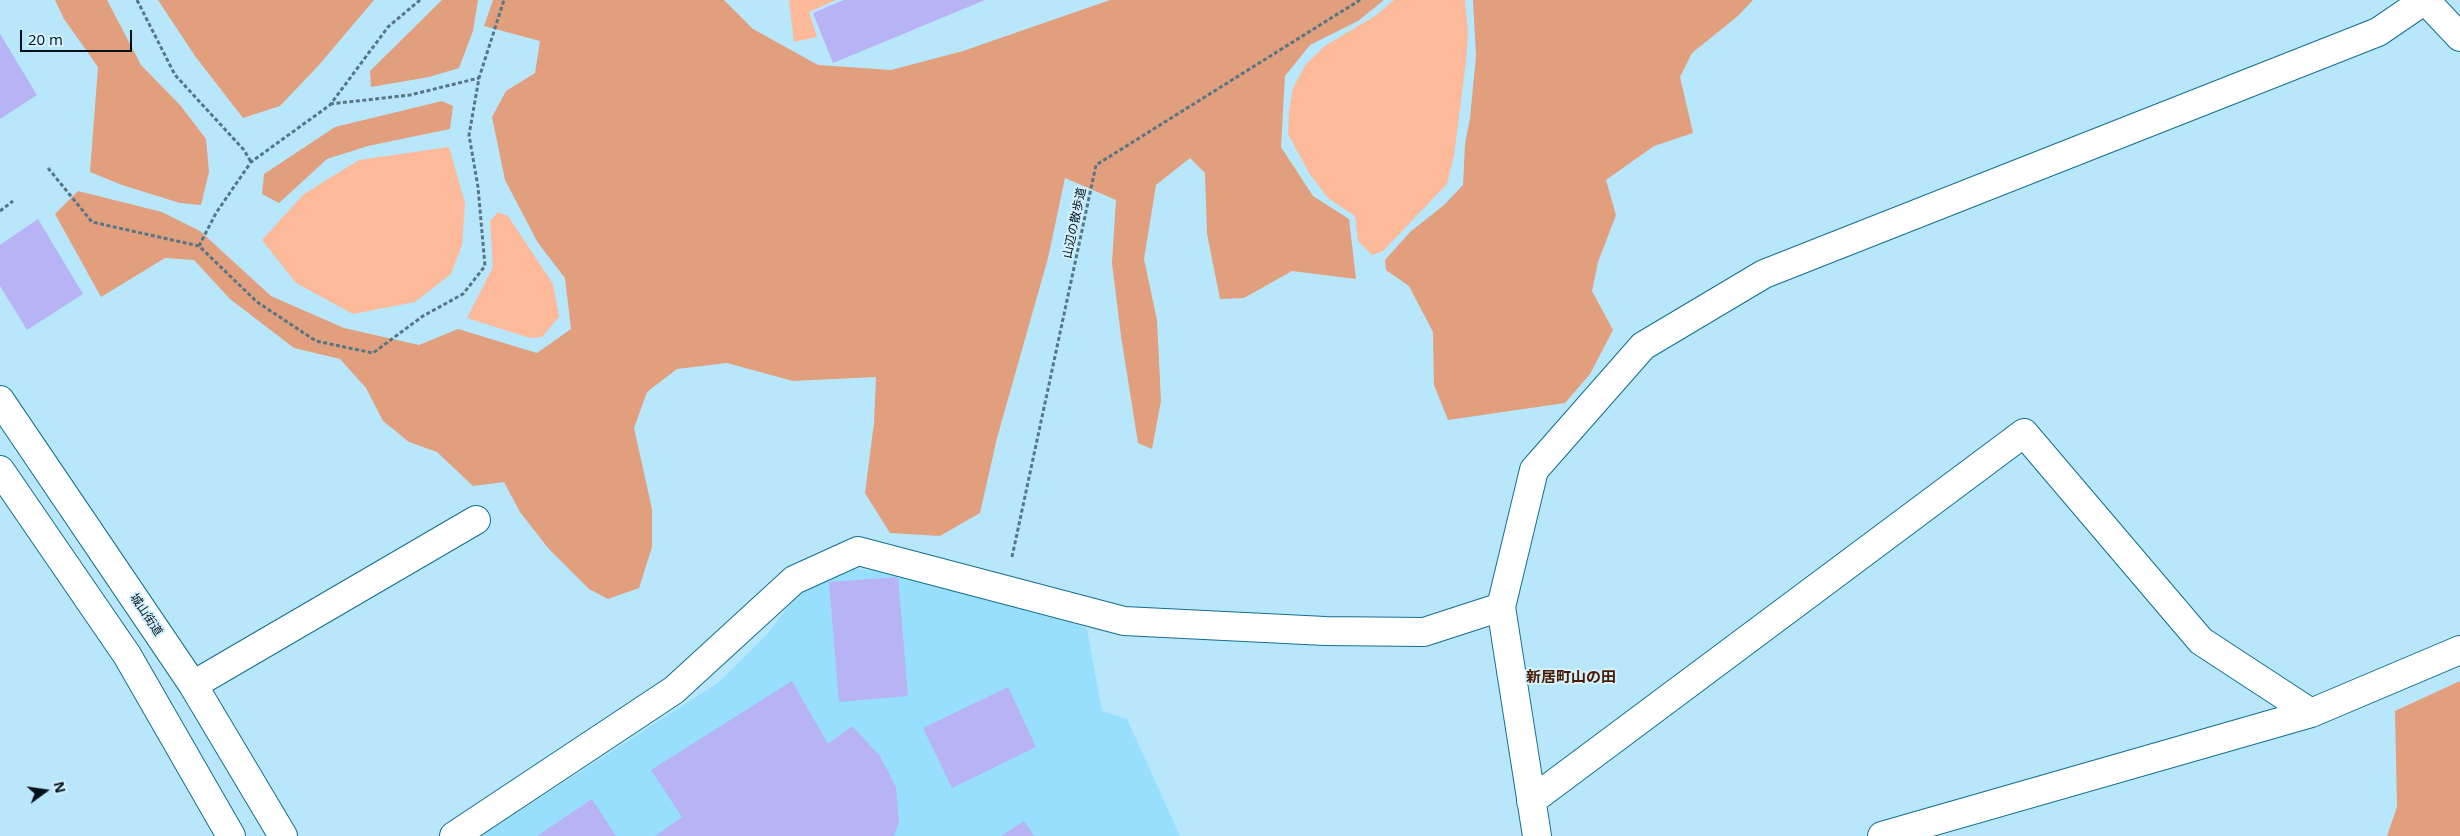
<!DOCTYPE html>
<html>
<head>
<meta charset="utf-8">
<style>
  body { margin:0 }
  #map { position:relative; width:2460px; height:836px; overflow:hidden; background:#b8e7fb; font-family:"Open Sans",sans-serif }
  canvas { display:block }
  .north { position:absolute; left:20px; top:766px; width:50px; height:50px; -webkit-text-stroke:4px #d3f1ff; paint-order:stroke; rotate:76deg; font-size:14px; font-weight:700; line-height:20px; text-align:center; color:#00111a }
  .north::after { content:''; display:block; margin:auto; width:18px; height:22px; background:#00111a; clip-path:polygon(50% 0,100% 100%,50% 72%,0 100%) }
  .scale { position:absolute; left:20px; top:30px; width:112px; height:22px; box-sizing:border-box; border:2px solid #00111a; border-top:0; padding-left:6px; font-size:15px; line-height:18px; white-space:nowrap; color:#00111a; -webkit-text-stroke:4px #d3f1ff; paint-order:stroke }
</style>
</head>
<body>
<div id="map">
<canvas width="2460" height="836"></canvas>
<div class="north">N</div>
<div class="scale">20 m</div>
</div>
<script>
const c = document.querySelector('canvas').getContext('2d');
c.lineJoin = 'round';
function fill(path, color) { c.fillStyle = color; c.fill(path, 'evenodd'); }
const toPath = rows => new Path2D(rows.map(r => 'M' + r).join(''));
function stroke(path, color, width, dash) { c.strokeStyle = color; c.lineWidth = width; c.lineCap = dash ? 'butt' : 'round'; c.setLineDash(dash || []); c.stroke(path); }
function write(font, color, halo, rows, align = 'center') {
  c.font = font + ' "Open Sans","Noto Sans JP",sans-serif'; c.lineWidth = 4; c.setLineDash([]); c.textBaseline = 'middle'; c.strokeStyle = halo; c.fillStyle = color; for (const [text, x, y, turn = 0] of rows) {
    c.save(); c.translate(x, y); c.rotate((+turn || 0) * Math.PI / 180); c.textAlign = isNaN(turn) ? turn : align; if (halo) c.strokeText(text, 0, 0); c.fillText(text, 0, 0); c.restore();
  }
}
fill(toPath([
  [847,568,938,577,1034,606,1087,629,1102,711,1127,719,1180,836,481,836,719,682,770,631,808,579]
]), '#98defd');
fill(toPath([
  [789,0,836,0,809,12,817,37,794,42],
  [1394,0,1465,0,1468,32,1466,62,1454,155,1447,184,1383,251,1372,255,1358,241,1355,216,1328,198,1309,173,1288,134,1289,111,1293,88,1306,64,1326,45,1375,16],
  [449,147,465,203,462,245,451,274,415,302,353,314,296,283,262,240,304,194,359,160],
  [498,212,508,216,553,284,559,317,542,337,530,338,467,318,493,267,490,221]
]), '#fcba9a');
fill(toPath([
  [55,0,107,0,141,65,180,105,206,139,209,172,201,205,180,203,122,185,90,172,98,67,64,19],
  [158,0,374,0,319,65,280,106,243,118,195,56],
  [442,0,478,0,473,31,459,68,429,77,371,87,370,71],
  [493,0,724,0,753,29,818,65,891,70,963,51,1110,0,1384,0,1358,21,1310,45,1285,76,1281,147,1313,196,1349,219,1356,279,1292,271,1244,298,1220,299,1207,234,1205,173,1190,158,1156,185,1144,259,1157,320,1161,401,1152,449,1138,443,1121,336,1112,263,1116,200,1065,178,1048,258,997,438,980,513,940,536,890,533,865,493,874,423,876,377,793,381,727,363,677,369,647,392,634,428,652,509,652,547,639,588,608,599,589,589,548,548,520,512,504,482,473,486,437,452,409,442,383,421,366,388,340,359,294,348,230,299,194,260,165,258,101,297,55,214,78,191,162,212,200,231,271,296,344,328,419,345,458,329,537,353,571,329,565,278,538,243,505,180,492,117,506,91,535,73,540,41,484,26],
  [1473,0,1753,0,1739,15,1692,53,1680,77,1693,133,1654,146,1606,180,1616,215,1598,262,1592,291,1613,330,1590,374,1565,403,1448,420,1434,385,1433,332,1409,286,1386,270,1385,260,1410,232,1444,205,1463,185,1465,144,1470,118,1476,56],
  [442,101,453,106,450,129,368,146,327,159,279,203,262,194,264,174,335,127],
  [2460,681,2460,836,2387,836,2397,807,2395,711]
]), '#e19f7e');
fill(toPath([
  [844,0,985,0,833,63,813,13],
  [0,34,37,95,0,119],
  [38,219,83,294,27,330,0,286,0,245],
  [898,577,908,696,839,702,829,582],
  [792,681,828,744,852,726,880,756,896,787,899,822,894,836,655,836,682,817,651,770],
  [1008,687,1036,747,952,788,923,728],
  [592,799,616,836,537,836],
  [1024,821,1034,836,1001,836]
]), '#b7b3f4');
const minor = toPath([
  [2425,0,2460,37],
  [0,400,193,685,283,836],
  [0,470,127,655,231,836],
  [193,685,476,520],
  [1531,801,2024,433,2201,641,2311,713],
  [454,836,674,690,794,580,858,551,1124,621,1325,631,1424,632,1501,607],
  [1537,836,1501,607,1534,470,1643,346,1764,274,2378,32,2425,0],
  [1882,836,2311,713,2460,650]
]);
stroke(minor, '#136f8e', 30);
stroke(toPath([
  [137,0,175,75,244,150,251,162],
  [330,104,410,95,479,78],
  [48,168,92,222,199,246,257,302,316,341,373,353,423,316,463,294,485,266,478,187,469,135,479,78,504,0],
  [0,211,13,201],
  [199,246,216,213,251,162,330,105,388,27,420,0],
  [1012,557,1096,165,1360,0]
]), '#577685', 3, [4, 2.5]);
stroke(minor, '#fff', 28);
write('12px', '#00111a', '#d3f1ff', [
  ["山辺の散歩道",1075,223,-78],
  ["城山街道",146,615,56]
]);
write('bold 15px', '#491b00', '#d3f1ff', [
  ["新居町山の田",1571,678]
]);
</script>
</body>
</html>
